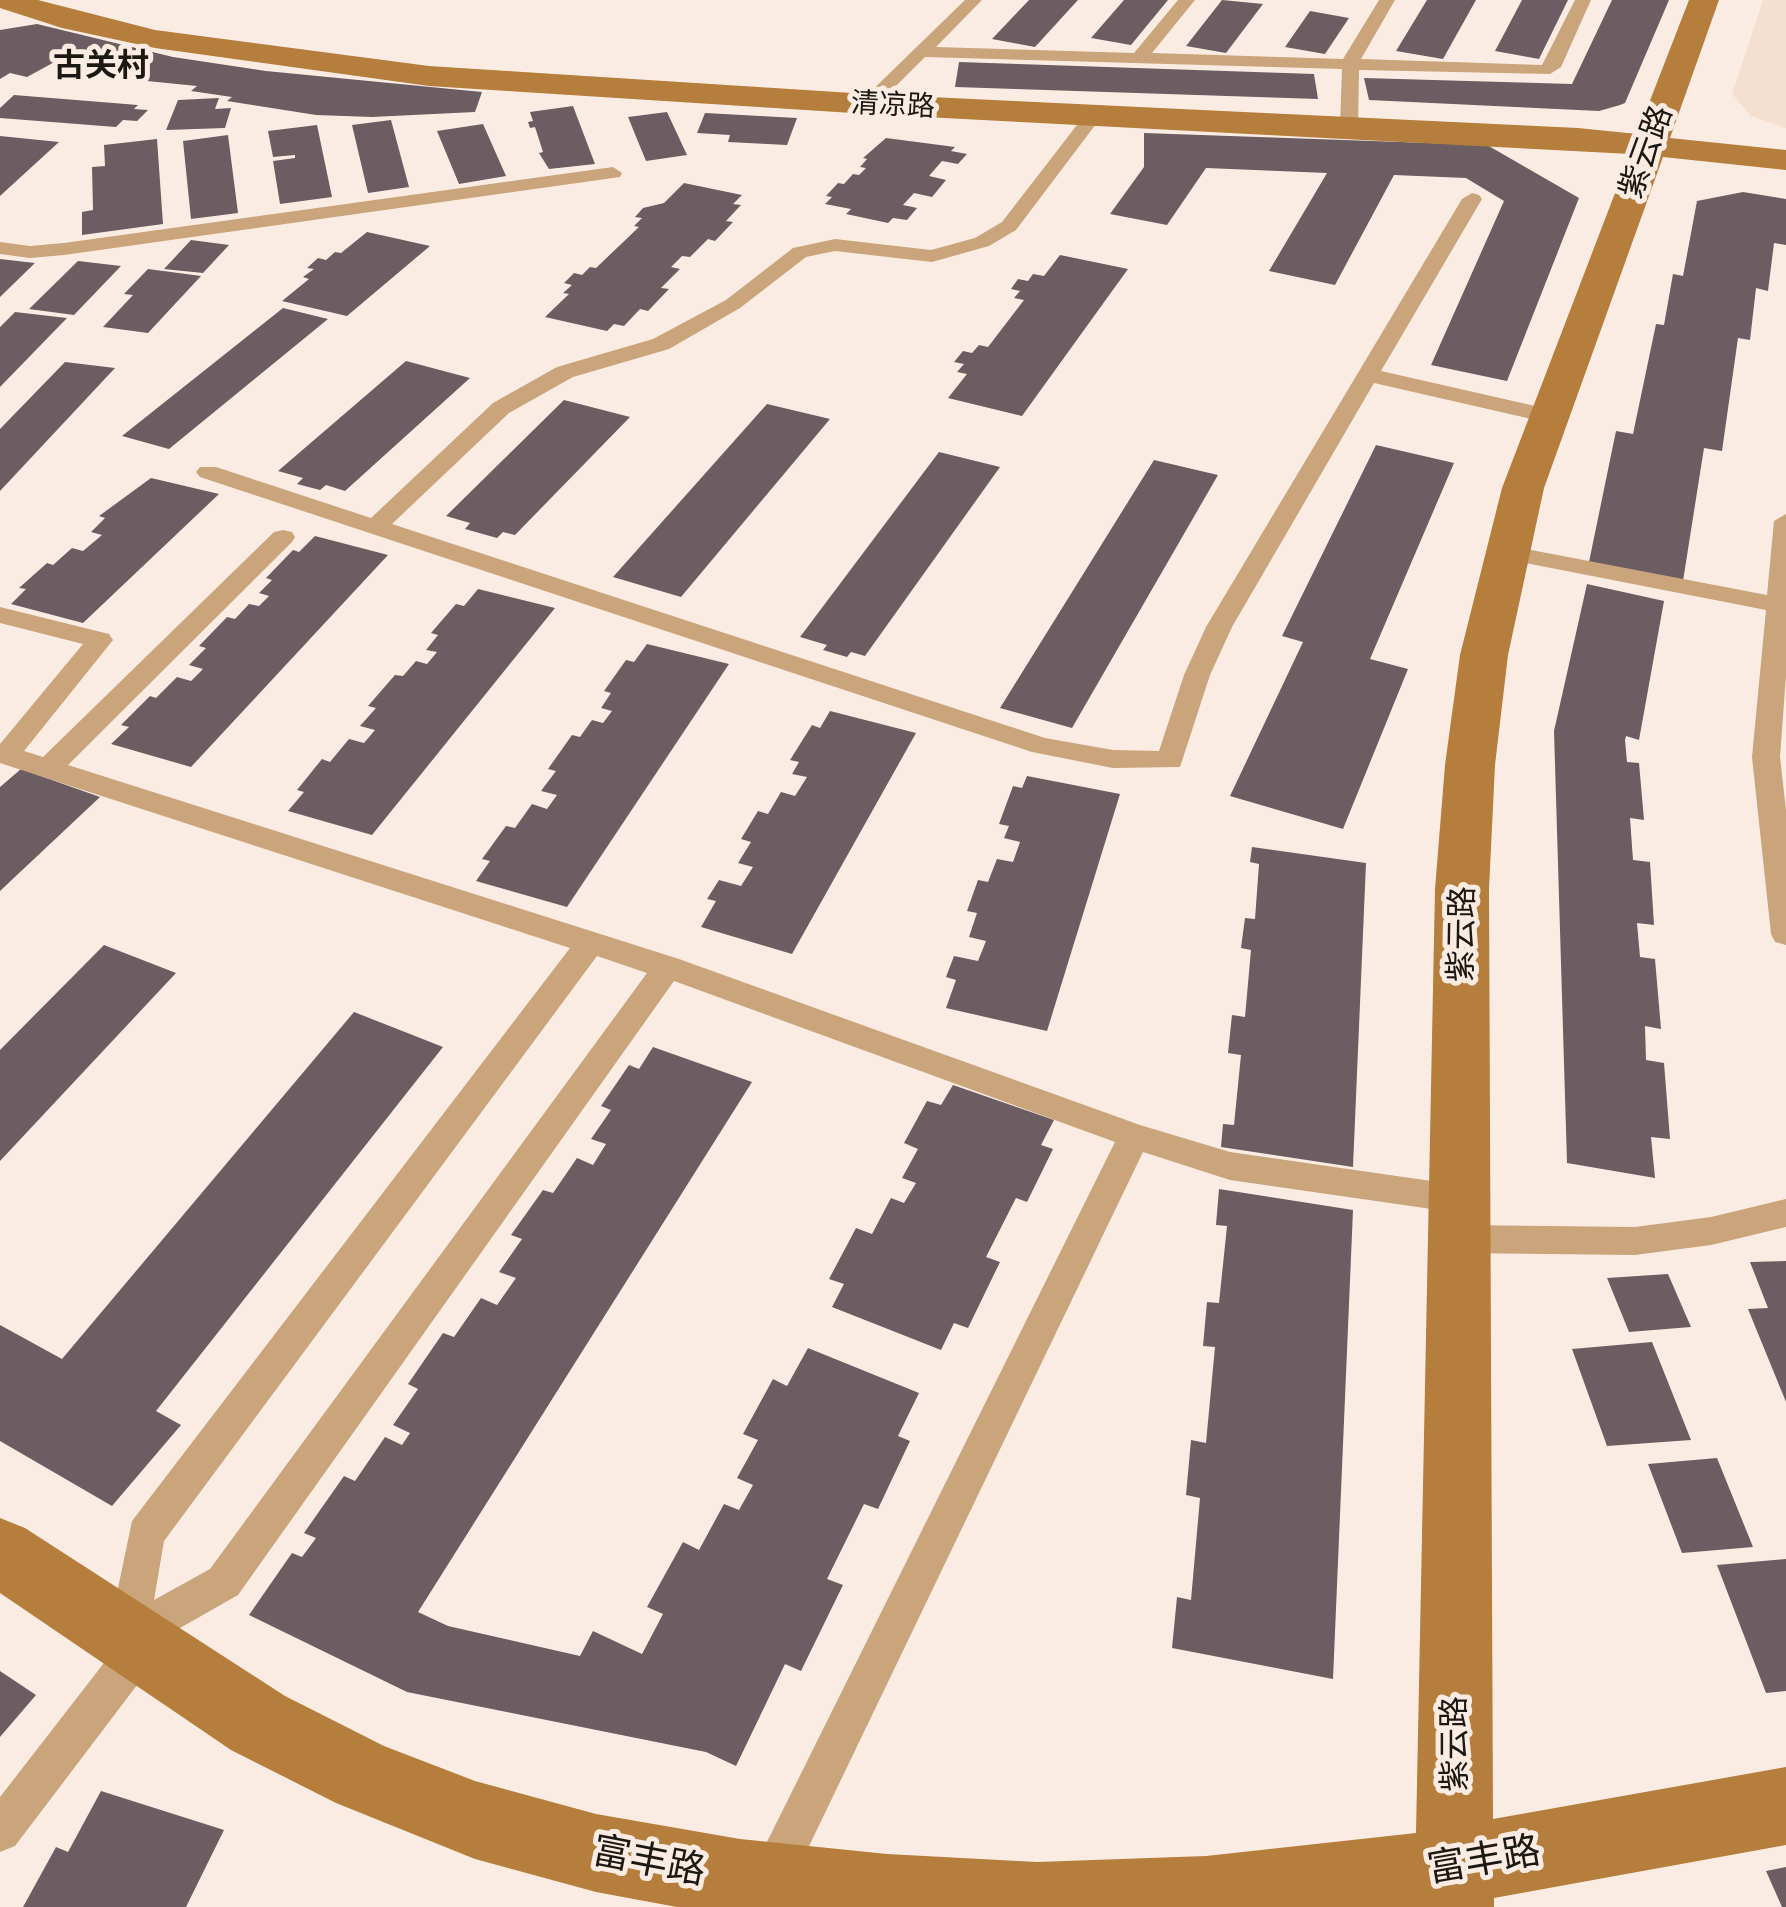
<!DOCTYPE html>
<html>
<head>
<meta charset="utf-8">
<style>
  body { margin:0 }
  canvas { display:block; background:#fbece3 }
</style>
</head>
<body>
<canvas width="1786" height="1907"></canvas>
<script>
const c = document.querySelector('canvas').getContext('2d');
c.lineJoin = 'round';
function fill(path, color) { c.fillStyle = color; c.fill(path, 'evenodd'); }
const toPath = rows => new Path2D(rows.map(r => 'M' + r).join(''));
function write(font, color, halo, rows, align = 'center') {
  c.font = font + ' "Golos Text","Noto Sans SC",sans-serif'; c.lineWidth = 10; c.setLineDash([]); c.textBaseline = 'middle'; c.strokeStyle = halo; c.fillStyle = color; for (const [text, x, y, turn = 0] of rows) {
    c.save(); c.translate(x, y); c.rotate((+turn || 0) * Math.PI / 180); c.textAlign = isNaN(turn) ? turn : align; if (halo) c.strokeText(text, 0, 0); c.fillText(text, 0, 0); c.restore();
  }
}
fill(toPath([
  [1763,0,1786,0,1786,128,1751,116,1732,94]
]), '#f4dfd1');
fill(toPath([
  [1029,0,1078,0,1035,47,992,39],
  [1124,0,1168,0,1131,45,1091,38],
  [1222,0,1263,4,1226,53,1186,46],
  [1427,0,1476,0,1443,59,1396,51],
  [1522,0,1568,0,1539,59,1495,51],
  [1612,0,1669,0,1625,103,1620,105,1599,111,1369,100,1364,78,1572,84],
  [1310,11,1349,18,1325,54,1285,47],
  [37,24,173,57,266,71,482,92,475,112,372,117,316,115,227,101,232,97,191,91,197,86,147,81,60,59,27,77,10,73,0,79,0,30],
  [959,62,1314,74,1318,99,955,87],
  [14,95,138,105,134,109,148,110,137,121,123,120,116,127,0,118,0,108],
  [219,98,215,109,231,108,225,128,166,130,178,100],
  [573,106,595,164,549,169,539,153,543,152,535,127,530,128,528,122,533,121,530,112],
  [667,112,687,155,646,161,628,117],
  [705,113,797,118,787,145,728,142,730,135,697,133],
  [391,120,409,187,368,193,352,125],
  [483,124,506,176,459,184,437,131],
  [317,125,332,197,280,204,273,161,295,158,295,155,273,157,268,131],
  [1144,133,1487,145,1579,198,1507,381,1431,365,1504,201,1466,178,1394,175,1335,285,1269,271,1327,173,1206,168,1167,225,1110,214,1144,167],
  [228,135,238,213,191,219,183,141],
  [0,136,59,142,0,196],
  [886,138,955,147,951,151,967,154,958,164,942,161,929,176,946,180,932,197,914,193,903,205,917,208,907,220,893,218,888,223,846,214,851,209,825,204,832,197,826,196,838,183,844,184,853,174,859,175,866,168,860,167,867,159,863,158],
  [157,139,163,224,82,235,82,212,93,210,92,167,105,166,104,145],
  [684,183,742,195,733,204,741,205,726,221,733,222,715,241,708,239,690,257,682,256,671,267,680,269,661,288,669,289,648,311,640,309,624,326,614,324,607,331,545,317,569,294,563,293,572,285,564,283,574,273,582,275,590,267,596,268,639,227,634,226,642,218,635,217,643,208,664,203],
  [1743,192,1786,199,1786,245,1774,243,1768,291,1756,288,1750,340,1738,338,1722,451,1704,448,1683,581,1589,562,1616,431,1633,434,1656,324,1664,325,1673,274,1683,276,1697,201],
  [367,232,430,246,347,316,282,301,309,279,303,277,314,269,307,268,318,258,326,260,335,252,341,253],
  [191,240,229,245,203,273,164,269],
  [1060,255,1128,269,1022,416,948,398,967,374,957,372,964,364,954,362,963,351,972,353,979,345,988,347,1024,300,1014,298,1020,291,1011,289,1018,279,1028,281,1033,274,1044,276],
  [0,259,35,263,0,297],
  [78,261,121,266,74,315,29,309],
  [148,269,201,276,148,333,103,327,133,295,124,294],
  [283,308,328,319,169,449,122,436],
  [15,312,67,318,0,387,0,327],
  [406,361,470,378,345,491,326,485,320,490,297,484,303,478,278,471],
  [65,362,115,368,0,491,0,429],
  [564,400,630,417,515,535,503,532,497,538,465,529,470,523,446,516],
  [767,404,830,419,681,597,613,577],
  [1376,445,1454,463,1370,659,1408,669,1343,829,1230,796,1303,642,1282,636],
  [939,452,1000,467,865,656,851,652,847,657,823,650,827,645,800,637],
  [1154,460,1218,475,1072,728,1000,708],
  [151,478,219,494,83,623,11,604,26,589,19,588,47,563,53,565,72,548,83,551,102,535,91,532,105,518,99,516],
  [315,536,388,555,191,767,111,744,129,727,121,725,150,696,156,698,177,677,191,681,203,669,189,665,206,648,199,646,227,617,235,619,249,604,259,606,269,596,259,593,272,580,266,578,293,550,299,552],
  [1587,584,1664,601,1639,740,1626,736,1625,740,1627,762,1639,763,1644,820,1630,818,1633,860,1650,862,1654,925,1637,923,1640,957,1655,959,1661,1029,1645,1026,1646,1060,1664,1063,1670,1139,1651,1137,1655,1178,1567,1163,1554,731],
  [478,589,555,608,372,835,288,811,304,792,297,790,322,759,330,762,349,739,364,743,375,730,360,726,376,708,368,706,395,675,403,676,416,661,427,664,437,652,426,650,438,635,431,633,456,604,464,606],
  [647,644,729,664,567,907,476,881,490,861,482,859,506,826,515,828,532,804,547,809,557,795,541,791,556,771,548,769,572,735,580,737,592,720,603,723,612,711,601,708,611,693,604,691,626,660,634,662],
  [830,711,916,733,792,954,701,927,716,901,707,899,719,880,741,886,753,867,738,863,751,842,741,839,758,811,768,814,781,792,795,796,807,777,792,774,799,762,790,760,812,725,820,728],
  [21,769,100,797,0,891,0,787],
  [1027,776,1120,794,1047,1031,946,1008,956,980,946,977,954,956,978,961,986,941,969,937,977,913,967,911,978,880,988,882,997,859,1013,862,1020,842,1004,838,1009,826,999,824,1013,786,1022,788],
  [1252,847,1366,863,1353,1167,1221,1147,1223,1124,1234,1125,1241,1055,1228,1053,1232,1015,1245,1017,1251,950,1241,948,1245,918,1255,919,1259,864,1250,862],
  [104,945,176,973,0,1161,0,1050],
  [354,1012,443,1047,156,1411,181,1425,112,1506,0,1441,0,1325,62,1359],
  [653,1047,752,1082,418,1612,448,1626,580,1656,593,1631,642,1654,663,1614,647,1607,683,1542,699,1550,724,1504,739,1510,753,1485,737,1478,758,1440,743,1434,773,1379,787,1386,808,1348,919,1393,898,1436,910,1441,878,1509,864,1504,827,1579,843,1585,801,1671,785,1664,736,1766,706,1752,407,1692,249,1615,292,1553,302,1557,316,1538,304,1533,344,1476,355,1481,385,1437,402,1445,410,1433,393,1425,418,1389,408,1384,443,1333,454,1337,481,1298,497,1305,516,1278,499,1272,522,1239,511,1235,543,1190,553,1193,577,1158,593,1165,606,1144,591,1139,611,1110,601,1106,629,1065,639,1069],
  [953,1085,1054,1120,1041,1145,1053,1149,1027,1202,1016,1198,986,1257,1000,1262,968,1328,954,1323,941,1350,832,1307,844,1284,829,1279,856,1228,872,1234,891,1198,904,1203,916,1183,902,1178,918,1149,904,1143,927,1101,941,1105],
  [1219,1189,1353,1210,1333,1679,1172,1648,1177,1597,1191,1600,1200,1498,1186,1495,1191,1440,1206,1443,1215,1347,1203,1346,1207,1302,1219,1303,1227,1226,1216,1225],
  [1786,1261,1786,1402,1748,1309,1768,1308,1750,1262],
  [1668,1274,1691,1327,1629,1332,1607,1278],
  [1652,1342,1691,1440,1607,1446,1572,1349],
  [1717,1458,1753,1547,1682,1553,1648,1464],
  [1786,1559,1786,1691,1766,1693,1717,1565],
  [0,1671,36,1695,0,1737],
  [101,1791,224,1830,186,1907,23,1907,56,1847,68,1852],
  [1786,1867,1786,1907,1782,1907,1766,1871]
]), '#6b5d62');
fill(toPath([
  [965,0,982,0,936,47,1134,53,1178,0,1195,0,1152,53,1343,59,1379,0,1395,0,1361,59,1542,65,1575,0,1591,0,1561,67,1550,74,1359,70,1358,128,1349,133,1340,128,1342,69,925,57,874,108,862,108,862,100,965,0],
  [1093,111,1102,116,1016,230,989,246,932,262,835,251,806,257,740,308,669,349,573,377,509,413,392,524,1045,738,1113,750,1159,751,1184,675,1206,627,1462,199,1472,193,1479,195,1482,199,1381,371,1557,411,1560,416,1549,423,1374,383,1232,627,1210,675,1180,767,1113,768,1032,752,200,477,196,472,200,467,216,467,371,518,493,403,557,367,653,339,726,300,793,248,835,239,931,250,975,238,1002,222,1087,112,1093,111],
  [613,167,622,173,620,177,64,255,30,258,0,254,0,242,30,246,64,243,613,167],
  [1786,514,1786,675,1780,757,1786,810,1786,945,1775,942,1771,934,1752,757,1766,610,1505,559,1493,552,1505,545,1767,595,1774,521,1786,514],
  [283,530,292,532,295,537,292,542,68,765,679,959,1140,1125,1230,1152,1459,1185,1471,1189,1476,1199,1471,1209,1459,1213,1230,1180,1143,1152,786,1894,771,1901,756,1894,749,1879,756,1864,1115,1142,674,981,238,1595,159,1640,162,1646,156,1660,15,1846,0,1852,0,1797,114,1650,108,1636,132,1521,570,948,0,763,0,744,83,644,0,623,0,607,109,634,113,640,24,751,43,757,274,532,283,530],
  [597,956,647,973,210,1569,154,1600,164,1541,597,956],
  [1786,1199,1786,1227,1711,1245,1635,1255,1459,1253,1447,1249,1442,1239,1447,1229,1459,1225,1635,1227,1711,1217,1786,1199]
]), '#caa47b');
fill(toPath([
  [0,0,38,0,155,30,429,66,868,94,1578,128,1637,134,1689,0,1719,0,1670,138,1786,150,1786,170,1663,157,1544,488,1508,655,1495,765,1489,889,1493,1819,1786,1767,1786,1845,1494,1898,1494,1907,677,1907,596,1892,475,1859,336,1803,231,1750,0,1593,0,1518,25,1528,285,1696,384,1746,475,1781,596,1814,740,1839,887,1854,1037,1862,1206,1856,1416,1833,1435,889,1445,765,1460,655,1502,488,1630,154,868,114,429,86,155,48,62,28,0,8,0,0]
]), '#b57e3c');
write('28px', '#1c1814', '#fbece3', [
  ["清凉路",893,105,3]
]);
write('bold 32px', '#1c1814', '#fbece3', [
  ["古关村",101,66]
]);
write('32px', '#1c1814', '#fbece3', [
  ["紫云路",1646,152,-70],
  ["紫云路",1462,934,-89],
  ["紫云路",1455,1744,-90]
]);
write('38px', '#1c1814', '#fbece3', [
  ["富丰路",1484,1860,-10],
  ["富丰路",649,1861,11]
]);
</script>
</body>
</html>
